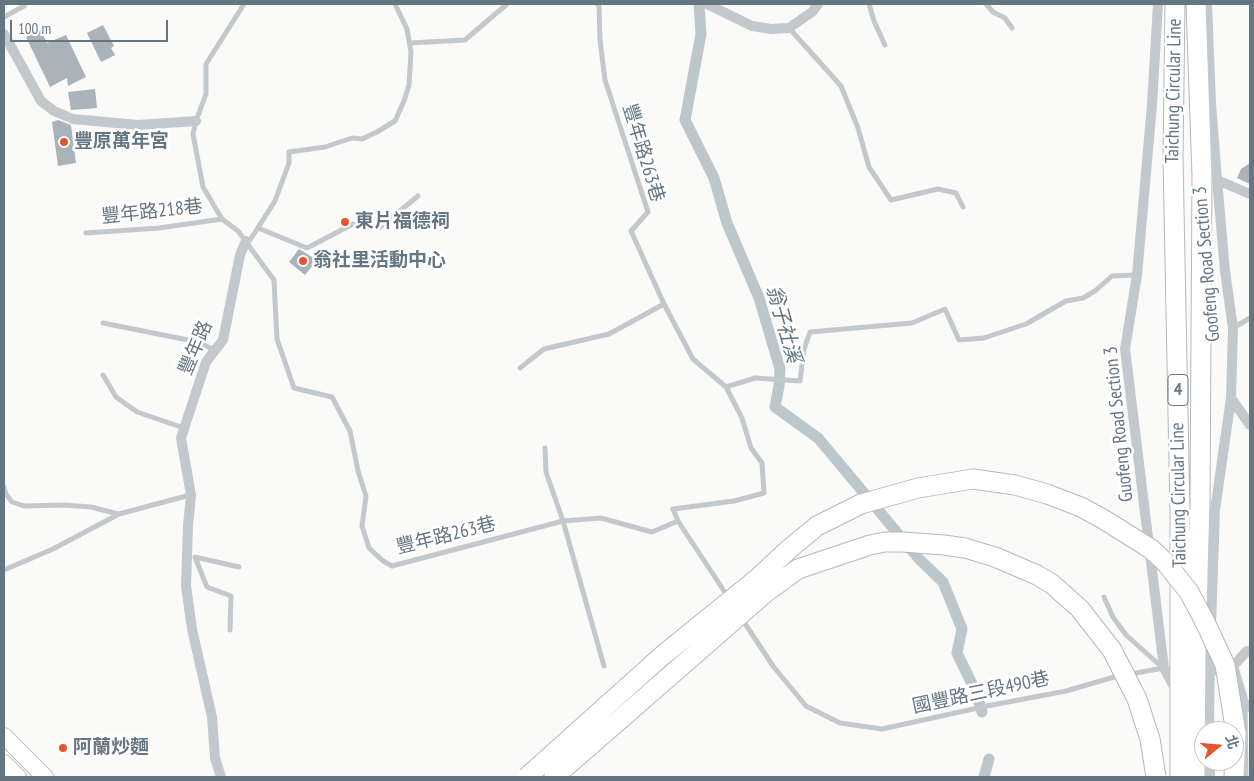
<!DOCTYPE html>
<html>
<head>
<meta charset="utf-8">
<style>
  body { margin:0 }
  #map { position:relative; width:1254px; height:781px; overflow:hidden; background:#fafaf8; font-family:"PT Sans Narrow","Noto Sans TC",sans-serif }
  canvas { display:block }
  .frame { position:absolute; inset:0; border:5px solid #657683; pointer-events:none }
  .north { position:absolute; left:1194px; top:721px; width:50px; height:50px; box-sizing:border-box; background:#fff; border:1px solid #c1c8cd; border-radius:50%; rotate:73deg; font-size:14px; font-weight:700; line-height:20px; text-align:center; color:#657683 }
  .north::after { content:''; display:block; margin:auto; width:18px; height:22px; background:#e4572e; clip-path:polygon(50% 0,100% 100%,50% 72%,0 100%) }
  .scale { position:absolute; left:10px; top:20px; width:158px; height:22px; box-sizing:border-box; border:2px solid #657683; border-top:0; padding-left:6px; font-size:15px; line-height:18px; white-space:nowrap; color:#657683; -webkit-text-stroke:4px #fff; paint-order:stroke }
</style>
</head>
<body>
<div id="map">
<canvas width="1254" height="781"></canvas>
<div class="frame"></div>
<div class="north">北</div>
<div class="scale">100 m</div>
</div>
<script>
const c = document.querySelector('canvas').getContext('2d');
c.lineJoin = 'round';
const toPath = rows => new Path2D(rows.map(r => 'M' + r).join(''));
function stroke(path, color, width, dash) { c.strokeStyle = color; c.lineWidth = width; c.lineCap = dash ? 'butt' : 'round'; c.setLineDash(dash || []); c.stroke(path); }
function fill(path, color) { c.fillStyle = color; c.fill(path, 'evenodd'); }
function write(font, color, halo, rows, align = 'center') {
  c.font = font + ' "PT Sans Narrow","Noto Sans TC",sans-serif'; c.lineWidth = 5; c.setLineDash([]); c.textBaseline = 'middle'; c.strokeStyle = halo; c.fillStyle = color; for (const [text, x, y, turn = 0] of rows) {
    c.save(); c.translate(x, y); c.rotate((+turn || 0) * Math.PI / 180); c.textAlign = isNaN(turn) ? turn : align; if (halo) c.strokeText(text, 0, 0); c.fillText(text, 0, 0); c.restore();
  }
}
stroke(toPath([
  [699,4,701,34,685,120,714,178,727,223,759,298,780,369,779,386,775,407,818,438,920,560,943,582,962,629,957,653,976,692,982,712],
  [984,777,989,759]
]), '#bbc7cb', 11);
fill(toPath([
  [103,25,114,46,111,48,115,55,101,62,87,33],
  [41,30,47,43,66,35,86,77,68,86,67,78,50,87,26,37],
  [95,89,97,108,71,110,68,92],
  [58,120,71,125,76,163,58,166,52,122],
  [1250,163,1250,184,1237,178,1241,169],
  [299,249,317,260,305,275,289,262]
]), '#aab3b9');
const primary = toPath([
  [4,736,45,777],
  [4,763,18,777]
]);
const motorway = toPath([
  [1175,4,1173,158,1180,515,1180,777],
  [1195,777,1196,650,1200,504,1202,176,1196,4],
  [1234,777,1236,733]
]);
stroke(primary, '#b5babe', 18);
stroke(motorway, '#b4b9bd', 21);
stroke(toPath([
  [244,4,206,64,206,94,196,121,193,134,203,187,222,219,238,231,274,280,277,339,294,388,332,397,350,431,358,471,366,496,362,526,369,548,383,561,392,566,563,521,601,518,652,532,678,521],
  [597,4,599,6,600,40,605,80,648,212,631,231,664,304,693,359,726,387,742,418,751,448,762,463,764,493,734,501,673,509,678,521,728,597],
  [869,4,874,21,885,45],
  [986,4,993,12,1005,18,1012,28],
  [4,17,24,6,25,4],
  [789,28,841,86,858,128,869,167,891,200,938,189,956,193,963,207],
  [410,43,465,40,507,4],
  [258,228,307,248,353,224,379,228,418,196],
  [86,233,159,228,222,219],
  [247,241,250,240,275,201,289,163,289,152,325,147,352,138,362,139,377,132,395,121,404,101,409,85,411,52,407,29,395,4],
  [103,323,198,342,214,350],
  [1233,328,1250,318],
  [520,368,544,349,609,334,664,304],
  [103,375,116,397,137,412,184,428],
  [726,387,755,378,800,381,804,349,810,332,912,323,945,309,959,340,984,338,1026,324,1066,301,1083,298,1095,291,1112,276,1136,275],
  [545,448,546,472,563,521,604,666],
  [4,487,6,494,12,502,24,506,64,505,91,507,118,514],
  [195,557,207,587,231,596,230,630],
  [195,557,239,567],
  [4,570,53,549,119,514,190,495],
  [1104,597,1113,617,1126,635,1163,668],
  [742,619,773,666,806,706,840,723,882,729,987,706,1066,691,1121,675],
  [1130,674,1164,668],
  [1245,703,1246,777]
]), '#c3c8cc', 5);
stroke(toPath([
  [707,4,752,26,771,29,789,28,812,12,818,4],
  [1158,4,1152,105,1137,275,1125,349,1164,668,1176,690],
  [1207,4,1211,103,1217,180,1225,271,1233,328,1231,398,1215,510,1211,625],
  [4,34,41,101,54,111,73,119,138,125,196,121],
  [1217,180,1250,194],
  [1231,398,1250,425],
  [1233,666,1247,651,1250,651],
  [1209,672,1233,666,1244,703,1250,707],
  [1209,731,1210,642],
  [1210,761,1210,777],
  [221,777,215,758,212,717,192,629,186,586,188,526,191,495,181,438,206,362,223,340,240,255,246,241]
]), '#c3c8cc', 10);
stroke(primary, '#fff', 16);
stroke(motorway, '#fff', 19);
const motorwayBridge = toPath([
  [527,777,663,655,757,579,788,550,817,526,861,504,918,488,973,479,1015,485,1047,494,1081,507,1103,519,1151,549,1166,563,1189,592,1205,622,1225,665,1236,733],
  [554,777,765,593,798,569,870,545,885,542,903,542,944,545,965,548,995,557,1037,575,1052,584,1080,609,1112,650,1137,699,1150,739,1156,777]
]);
stroke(motorwayBridge, '#b4b9bd', 21, []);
stroke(motorwayBridge, '#fff', 19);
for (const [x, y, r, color] of [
  [64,142,5,"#e4572e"],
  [345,222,5,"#e4572e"],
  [303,261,5,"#e4572e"],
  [63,748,5,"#e4572e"]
]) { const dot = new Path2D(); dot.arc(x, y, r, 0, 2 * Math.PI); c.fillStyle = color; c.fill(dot); stroke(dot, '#fff', 2); }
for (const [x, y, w] of [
  [1178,390,20]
]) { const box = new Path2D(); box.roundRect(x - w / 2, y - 15.5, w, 31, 4); c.fillStyle = '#fff'; c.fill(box); stroke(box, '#657683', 1); }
write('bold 18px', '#657683', null, [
  ["4",1178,390]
]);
write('19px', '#657683', '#fff', [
  ["Taichung Circular Line",1174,91,-89],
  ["豐年路263巷",643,153,73],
  ["豐年路218巷",152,212,-6],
  ["Goofeng Road Section 3",1207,264,-95],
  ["豐年路",196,348,-67],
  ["Guofeng Road Section 3",1119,424,-96],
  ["Taichung Circular Line",1179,495,-91],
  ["豐年路263巷",446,536,-14],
  ["國豐路三段490巷",981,693,-12]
]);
write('bold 19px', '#657683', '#fff', [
  ["豐原萬年宮",74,142],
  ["東片福德祠",355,222],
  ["翁社里活動中心",313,261],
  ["阿蘭炒麵",73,748]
], 'left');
write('italic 20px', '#60757c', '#fff', [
  ["翁子社溪",783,324,74]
]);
</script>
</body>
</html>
